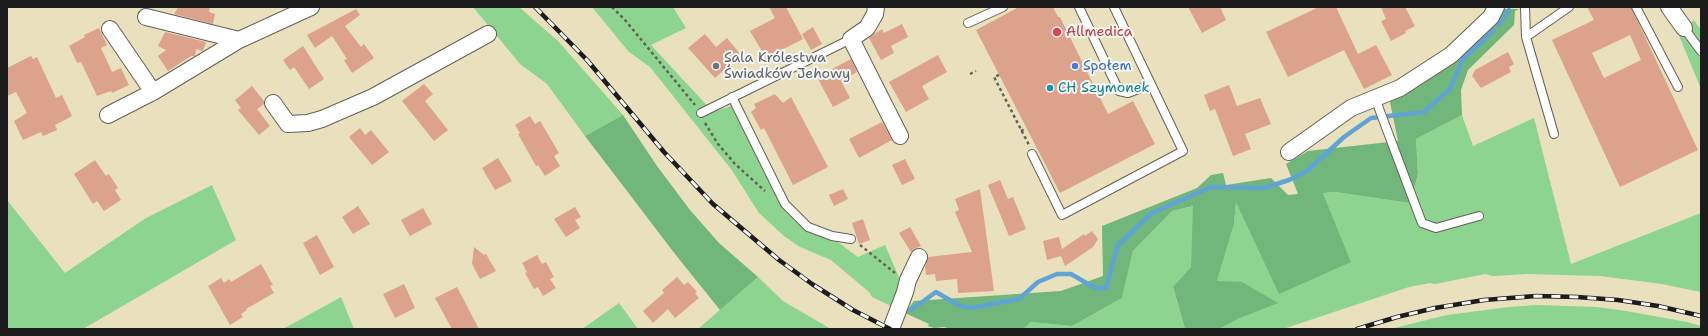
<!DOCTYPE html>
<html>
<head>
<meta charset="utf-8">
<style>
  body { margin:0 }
  #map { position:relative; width:1708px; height:336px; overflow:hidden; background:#e9e0be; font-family:"Shantell Sans",sans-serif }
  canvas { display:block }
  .frame { position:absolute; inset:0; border:8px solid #1c1c1c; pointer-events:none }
</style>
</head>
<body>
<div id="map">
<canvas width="1708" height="336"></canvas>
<div class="frame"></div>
</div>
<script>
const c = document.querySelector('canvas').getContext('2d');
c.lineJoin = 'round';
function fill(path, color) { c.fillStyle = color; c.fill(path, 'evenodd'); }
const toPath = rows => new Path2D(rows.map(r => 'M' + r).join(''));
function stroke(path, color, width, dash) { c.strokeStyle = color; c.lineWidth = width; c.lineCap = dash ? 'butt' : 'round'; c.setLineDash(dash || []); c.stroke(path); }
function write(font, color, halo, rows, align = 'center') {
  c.font = font + ' "Shantell Sans",sans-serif'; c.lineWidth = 4; c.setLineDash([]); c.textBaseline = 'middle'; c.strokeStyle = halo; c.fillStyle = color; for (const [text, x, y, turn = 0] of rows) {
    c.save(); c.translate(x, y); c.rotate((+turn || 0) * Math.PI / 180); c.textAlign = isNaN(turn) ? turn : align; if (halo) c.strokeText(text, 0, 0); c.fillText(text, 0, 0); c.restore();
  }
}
fill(toPath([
  [473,7,519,7,558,41,623,115,585,136,547,84,520,64],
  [592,7,673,7,686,28,651,45,713,112,731,106,782,208,804,230,839,243,858,257,885,245,904,289,895,308,872,297,869,292,831,260,800,247,784,236,759,213,731,169,650,67,629,52],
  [1694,20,1701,30,1701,89,1678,33],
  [1462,115,1473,146,1534,118,1571,264,1701,213,1701,292,1662,284,1600,276,1527,274,1493,276,1485,274,1435,284,1430,283,1409,287,1283,329,1219,329,1238,319,1277,303,1217,281,1234,224,1236,201,1351,262,1323,193,1335,192,1410,203,1418,174,1416,139],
  [212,185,236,240,83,329,7,329,7,200,65,273,146,218],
  [1194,206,1191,267,1173,288,1185,329,1023,329,1031,322,1072,326,1122,298,1133,251,1172,211],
  [758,277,783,301,831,329,698,329],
  [341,297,354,329,283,329],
  [619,303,638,329,582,329],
  [1536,305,1597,307,1626,311,1687,322,1701,326,1701,329,1390,329,1447,315,1509,307]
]), '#8cd490');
fill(toPath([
  [1503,9,1519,9,1515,11,1514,25,1468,70,1461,90,1462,115,1416,139,1418,174,1410,203,1335,192,1323,193,1351,262,1279,294,1236,202,1234,224,1217,281,1242,282,1278,303,1238,319,1219,329,1185,329,1173,287,1191,267,1193,206,1172,211,1133,251,1122,298,1072,326,1031,322,1023,329,950,329,944,327,934,328,928,326,929,324,905,313,914,301,1061,291,1103,276,1102,226,1197,188,1211,175,1223,173,1226,185,1271,178,1288,195,1298,194,1286,164,1308,151,1398,141,1390,102,1457,60,1483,36,1495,17],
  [623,115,657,166,690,210,719,243,758,277,720,310,675,254,585,136]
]), '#71b67a');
stroke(toPath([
  [1499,25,1509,10],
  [911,310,936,292,960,306,971,308,1019,299,1038,282,1057,274,1071,274,1095,288,1106,288,1118,245,1152,213,1211,187,1264,188,1289,180,1307,171,1344,137,1371,118,1424,112,1450,89,1463,59,1494,30]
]), '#5fa4d4', 4.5);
fill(toPath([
  [178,7,210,7,209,12,215,14,213,24,174,14],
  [769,7,786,7,803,39,766,58,750,31,775,18],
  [1019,7,1053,7,1058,17,1060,17,1108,114,1133,101,1155,144,1060,193,976,30],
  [1188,7,1220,7,1226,20,1202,33],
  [1319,7,1336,7,1358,54,1376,45,1392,75,1364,89,1344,50,1288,77,1266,32],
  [1381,7,1405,7,1415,26,1405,31,1406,33,1391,41,1381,21,1386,19],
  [1587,7,1631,7,1698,150,1620,187,1552,40,1594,20],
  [1630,35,1641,60,1604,78,1592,53],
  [356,9,360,15,345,26,361,47,364,44,374,58,352,73,344,60,347,59,332,36,315,48,307,35],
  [902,24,908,37,891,46,894,53,881,60,869,38,882,29,884,33],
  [813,27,822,44,811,50,802,34],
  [99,28,107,45,101,48,112,72,121,68,129,85,112,93,111,91,97,96,81,62,77,63,69,46,85,37,84,35],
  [165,32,206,42,203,51,196,49,195,56,191,56,168,71,158,56,166,50,158,46],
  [705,34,716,47,727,38,741,55,715,78,688,48],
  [303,46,324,79,309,89,294,67,290,70,283,60],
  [1508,52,1514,64,1509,67,1511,72,1481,88,1472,76,1475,70],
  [938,55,947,72,922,86,929,99,906,112,889,82],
  [31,56,33,59,37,57,56,98,62,95,72,116,55,125,57,130,43,136,41,132,23,140,14,121,27,113,16,92,7,96,7,68],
  [851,59,857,72,841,81,850,98,833,107,817,77],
  [424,84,433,94,425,101,448,130,434,141,402,101],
  [1229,85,1237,106,1260,98,1271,124,1245,134,1251,149,1233,156,1215,109,1210,111,1204,95],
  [252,86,264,101,264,104,257,109,270,126,259,135,238,110,241,108,235,100],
  [775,94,783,103,791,97,828,167,793,185,764,128,761,130,751,112,756,108,754,104],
  [530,116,535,124,540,121,559,153,554,156,560,166,545,176,538,165,536,166,518,134,520,133,515,125],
  [882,122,892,140,859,158,849,139],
  [360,128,365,135,371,130,389,152,372,165,349,137],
  [498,158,512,181,495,190,482,168],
  [905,159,915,179,902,185,892,165],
  [95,160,106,176,109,174,118,188,115,190,121,200,104,211,97,201,93,204,74,174],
  [1000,180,1008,199,1013,197,1026,229,1009,236,988,185],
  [843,189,848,199,834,206,829,195],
  [980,189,994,291,958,293,957,279,936,281,935,274,926,275,925,267,928,257,972,252,955,212,959,210,955,199],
  [358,206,370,224,353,234,342,217],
  [575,207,581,217,575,220,580,228,566,237,554,219],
  [423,208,432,224,410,236,401,220],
  [863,219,870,240,859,244,852,223],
  [910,227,921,246,914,249,911,252,899,233],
  [1092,231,1098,239,1093,247,1065,266,1061,256,1047,260,1043,241,1059,237,1062,249,1084,234,1085,236],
  [317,235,334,267,320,275,303,243],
  [474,247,484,255,486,254,496,271,480,279,472,264],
  [537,255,542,264,546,262,554,277,550,279,556,288,543,296,538,287,534,289,525,273,527,272,522,263],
  [261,264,273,285,270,286,274,293,246,309,247,310,241,314,243,317,230,325,208,286,221,278,224,283,229,279,231,282],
  [677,277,684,285,688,282,697,292,695,293,699,298,675,318,668,309,653,323,643,311,664,293,662,290],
  [404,284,415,308,395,318,383,294],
  [457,287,479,329,452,329,435,298]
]), '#dca28c');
const lane = toPath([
  [1079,7,1119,91,1128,93,1151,84],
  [1525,7,1526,37,1554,134],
  [1636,7,1678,87],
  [968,23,1003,7],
  [1684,28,1701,51],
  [1526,37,1569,7],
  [732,97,785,204,808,227,832,236,851,239],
  [1375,98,1422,223,1436,228,1479,216],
  [701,113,851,39],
  [1032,154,1062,215,1183,151,1114,7]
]);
const street = toPath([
  [876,7,875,14,867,28,851,39,900,136],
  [1669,7,1684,28],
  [146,17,239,40],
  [110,29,153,92],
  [273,103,288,124,308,123,322,119,373,97,488,34],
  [108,115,153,92,239,40,311,7],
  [1289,152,1351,108,1400,88,1451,55,1491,17,1496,7],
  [891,329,905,292,908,280,919,257]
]);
stroke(lane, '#646155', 10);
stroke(street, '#646155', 18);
stroke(toPath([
  [612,7,625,20,695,105],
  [970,74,976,71],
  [999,75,994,77,1029,145],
  [705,123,718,144,735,164,765,191],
  [1021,131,1026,128],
  [860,245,895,273]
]), '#646155', 2.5, [3, 3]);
stroke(lane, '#fff', 8);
stroke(street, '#fff', 16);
const rail = toPath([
  [535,7,587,60,664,152,713,204,779,260,812,284,853,310,890,329],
  [1357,329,1397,317,1435,308,1484,300,1536,296,1577,297,1618,300,1658,306,1701,316]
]);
stroke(rail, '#1c1c1c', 4.5);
stroke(rail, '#f6f6f2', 3, [9]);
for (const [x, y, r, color] of [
  [1057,32,5,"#e0444e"],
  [716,66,4,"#6b7280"],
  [1075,66,4,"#3f7fe0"],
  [1050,88,4,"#0f9aa8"]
]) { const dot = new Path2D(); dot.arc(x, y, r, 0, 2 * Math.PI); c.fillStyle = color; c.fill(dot); stroke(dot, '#f6f6f2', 1.5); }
write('14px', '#be3a42', '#f6f6f2', [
  ["Allmedica",1066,32]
], 'left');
write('14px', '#5b616d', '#f6f6f2', [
  ["Sala Królestwa",724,58],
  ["Świadków Jehowy",724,74]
], 'left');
write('14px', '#366cbe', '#f6f6f2', [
  ["Społem",1083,66]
], 'left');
write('14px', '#0d838f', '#f6f6f2', [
  ["CH Szymonek",1058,88]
], 'left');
</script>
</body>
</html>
